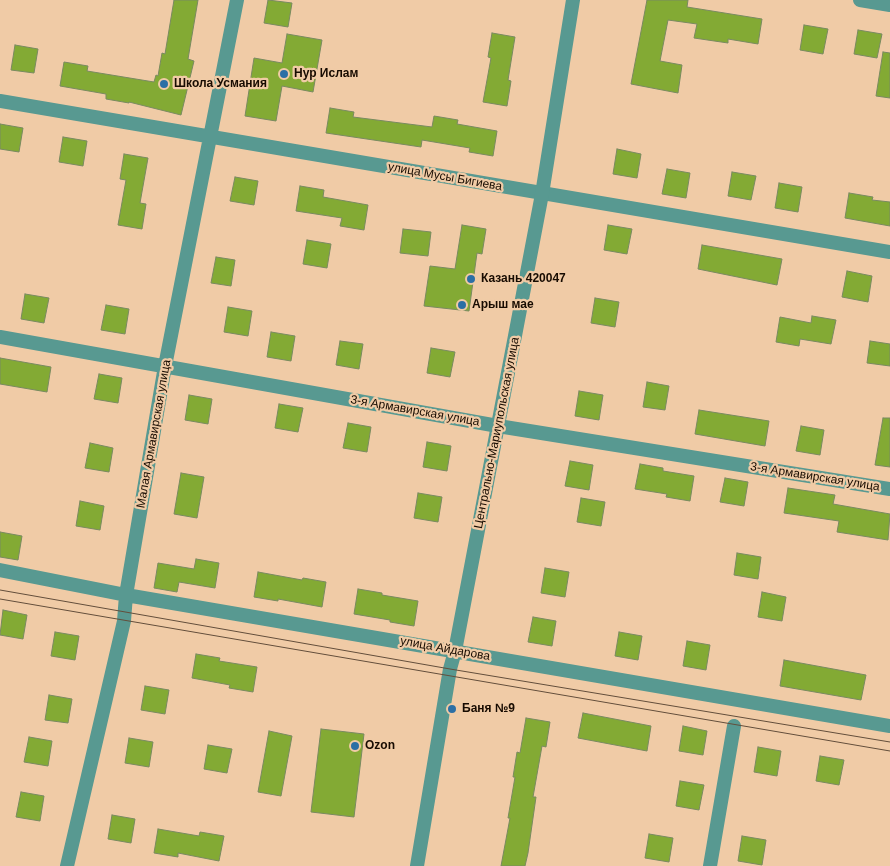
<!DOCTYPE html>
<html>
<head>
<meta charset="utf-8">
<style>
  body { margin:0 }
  canvas { display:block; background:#f0cba6 }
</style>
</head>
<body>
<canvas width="890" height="866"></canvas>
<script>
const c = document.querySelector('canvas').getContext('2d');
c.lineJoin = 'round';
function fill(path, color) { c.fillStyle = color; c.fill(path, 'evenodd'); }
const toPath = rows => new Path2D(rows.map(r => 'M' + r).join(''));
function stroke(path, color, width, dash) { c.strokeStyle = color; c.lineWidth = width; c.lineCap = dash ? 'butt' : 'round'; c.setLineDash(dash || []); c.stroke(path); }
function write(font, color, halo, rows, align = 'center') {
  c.font = font + ' Helvetica,sans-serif'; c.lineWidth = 4.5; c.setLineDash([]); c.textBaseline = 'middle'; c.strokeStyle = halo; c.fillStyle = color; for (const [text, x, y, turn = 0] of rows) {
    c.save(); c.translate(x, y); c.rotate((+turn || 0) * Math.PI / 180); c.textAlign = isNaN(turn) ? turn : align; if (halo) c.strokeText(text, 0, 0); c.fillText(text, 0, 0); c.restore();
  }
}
const building = toPath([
  [174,0,198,0,188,59,194,61,181,115,129,102,129,103,106,99,106,94,60,86,64,62,88,66,87,71,154,82,156,75,158,76,162,53,165,54,174,0],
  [268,0,292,3,288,27,264,23,268,0],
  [647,0,688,0,687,7,762,19,758,44,728,39,728,43,694,38,697,24,668,20,660,61,682,65,678,93,631,84,647,0],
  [804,25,828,29,823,54,800,50,804,25],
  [858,30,882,34,877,58,854,54,858,30],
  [492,33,515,37,508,80,511,81,507,106,483,102,491,58,488,57,492,33],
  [287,34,322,40,313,92,282,86,276,121,245,116,254,58,282,63,287,34],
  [15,45,38,49,34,73,11,70,15,45],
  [883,52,890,53,890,98,876,96,883,52],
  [330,108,354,112,353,117,432,127,434,116,458,120,457,124,497,131,493,156,469,152,470,148,422,140,421,147,326,133,330,108],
  [0,124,23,128,19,152,0,149,0,124],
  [63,137,87,141,83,166,59,162,63,137],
  [617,149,641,154,637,178,613,174,617,149],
  [124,154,148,158,140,203,146,204,142,229,118,225,126,180,120,179,124,154],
  [667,169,690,173,686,198,662,194,667,169],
  [732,172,756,176,751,200,728,196,732,172],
  [235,177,258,181,254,205,230,201,235,177],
  [779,183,802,187,798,212,775,208,779,183],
  [300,186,324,190,323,197,368,205,364,230,340,226,342,218,296,211,300,186],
  [849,193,873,197,872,200,890,202,890,226,845,218,849,193],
  [462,225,486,229,482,254,477,253,469,311,424,306,430,266,455,269,462,225],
  [608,225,632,229,627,254,604,250,608,225],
  [403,229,431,232,428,256,400,253,403,229],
  [307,240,331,244,327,268,303,264,307,240],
  [702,245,782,259,777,285,698,269,702,245],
  [216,257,235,260,231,286,211,283,216,257],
  [847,271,872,276,868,302,842,297,847,271],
  [25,294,49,298,44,323,21,319,25,294],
  [595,298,619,302,615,327,591,323,595,298],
  [106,305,129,309,125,334,101,330,106,305],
  [228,307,252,311,248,336,224,332,228,307],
  [812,316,836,320,831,344,800,339,799,346,776,342,780,317,811,323,812,316],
  [271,332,295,336,291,361,267,357,271,332],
  [340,341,363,344,359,369,336,365,340,341],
  [870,341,890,344,890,366,867,363,870,341],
  [431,348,455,352,450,377,427,373,431,348],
  [0,358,51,367,47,392,0,384,0,358],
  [99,374,122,378,118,403,94,399,99,374],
  [647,382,669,386,665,410,643,407,647,382],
  [579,391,603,395,599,420,575,416,579,391],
  [189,395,212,399,208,424,185,420,189,395],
  [279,404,303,408,298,432,275,428,279,404],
  [699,410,769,421,765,446,695,434,699,410],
  [883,418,890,418,890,467,875,465,883,418],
  [348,423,371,427,367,452,343,448,348,423],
  [801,426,824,430,820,455,796,451,801,426],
  [427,442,451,446,447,471,423,467,427,442],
  [90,443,113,448,109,472,85,468,90,443],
  [570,461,593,465,589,490,565,486,570,461],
  [640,464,663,468,663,471,694,476,690,501,666,497,667,494,635,489,640,464],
  [181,473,204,477,197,518,174,514,181,473],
  [725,478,748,482,744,506,720,502,725,478],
  [788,488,835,495,833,504,890,514,888,540,837,532,839,521,784,513,788,488],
  [418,493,442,497,438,522,414,518,418,493],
  [581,498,605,502,601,526,577,522,581,498],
  [80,501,104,506,100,530,76,526,80,501],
  [0,532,22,536,18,560,0,557,0,532],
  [737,553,761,557,758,579,734,575,737,553],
  [196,559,219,563,215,588,179,582,177,592,154,588,158,563,194,569,196,559],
  [545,568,569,572,565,597,541,593,545,568],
  [258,572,302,580,303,578,326,582,322,607,278,599,278,601,254,597,258,572],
  [358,589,382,593,382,595,418,601,414,626,390,622,390,620,354,614,358,589],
  [762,592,786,597,782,621,758,617,762,592],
  [3,610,27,615,23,639,0,635,3,610],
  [533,617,556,621,552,646,528,642,533,617],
  [55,632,79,636,75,660,51,656,55,632],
  [619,632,642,636,638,660,615,656,619,632],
  [687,641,710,645,706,670,683,666,687,641],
  [196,654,220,658,219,661,257,667,253,692,229,688,230,685,192,678,196,654],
  [784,660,866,675,861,700,780,686,784,660],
  [145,686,169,690,165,714,141,710,145,686],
  [49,695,72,699,68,723,45,720,49,695],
  [583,713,651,726,647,751,578,738,583,713],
  [526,718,550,722,546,747,542,746,533,797,536,797,528,853,525,866,501,866,510,818,508,818,515,777,513,777,517,752,520,753,526,718],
  [683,726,707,731,703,755,679,751,683,726],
  [321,729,364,734,354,817,311,812,321,729],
  [269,731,292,736,281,796,258,792,269,731],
  [29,737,52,741,48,766,24,762,29,737],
  [129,738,153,742,149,767,125,763,129,738],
  [208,745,232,749,227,773,204,769,208,745],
  [758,747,781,751,777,776,754,772,758,747],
  [820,756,844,760,839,785,816,781,820,756],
  [680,781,704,785,699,810,676,806,680,781],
  [21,792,44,796,40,821,16,817,21,792],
  [112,815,135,819,131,843,108,839,112,815],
  [158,829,199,836,200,832,224,836,219,861,178,853,178,857,154,853,158,829],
  [649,834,673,838,669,862,645,858,649,834],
  [742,836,766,840,762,865,738,861,742,836]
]);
fill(building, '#83aa34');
stroke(building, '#798a60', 1);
stroke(toPath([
  [860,0,890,5],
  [0,101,890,252],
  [0,337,498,426,890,489],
  [0,570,126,595,890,726],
  [67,866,124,621,126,595,165,366,237,0],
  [710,866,734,726]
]), '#589991', 14);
stroke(toPath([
  [417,866,450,669,455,651,542,194,573,0]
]), '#589991', 14);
stroke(toPath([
  [0,590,450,669,890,742],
  [0,599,890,751]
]), '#634e3b', 1);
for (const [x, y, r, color] of [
  [284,74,5,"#2c6fa5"],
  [164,84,5,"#2c6fa5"],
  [471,279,5,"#2c6fa5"],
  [462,305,5,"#2c6fa5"],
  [452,709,5,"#2c6fa5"],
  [355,746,5,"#2c6fa5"]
]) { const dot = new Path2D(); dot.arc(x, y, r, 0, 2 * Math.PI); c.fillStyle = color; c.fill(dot); stroke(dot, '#f0cba6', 2); }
write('bold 12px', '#170b01', '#f0cba6', [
  ["Нур Ислам",294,74],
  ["Школа Усмания",174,84],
  ["Казань 420047",481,279],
  ["Арыш мае",472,305],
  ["Баня №9",462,709],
  ["Ozon",365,746]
], 'left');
write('12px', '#170b01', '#f0cba6', [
  ["улица Мусы Бигиева",445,177,10],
  ["3-я Армавирская улица",415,411,10],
  ["Центрально-Мариупольская улица",497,433,-79],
  ["Малая Армавирская улица",154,434,-80],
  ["3-я Армавирская улица",815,477,9],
  ["улица Айдарова",445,649,10]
]);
</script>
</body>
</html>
